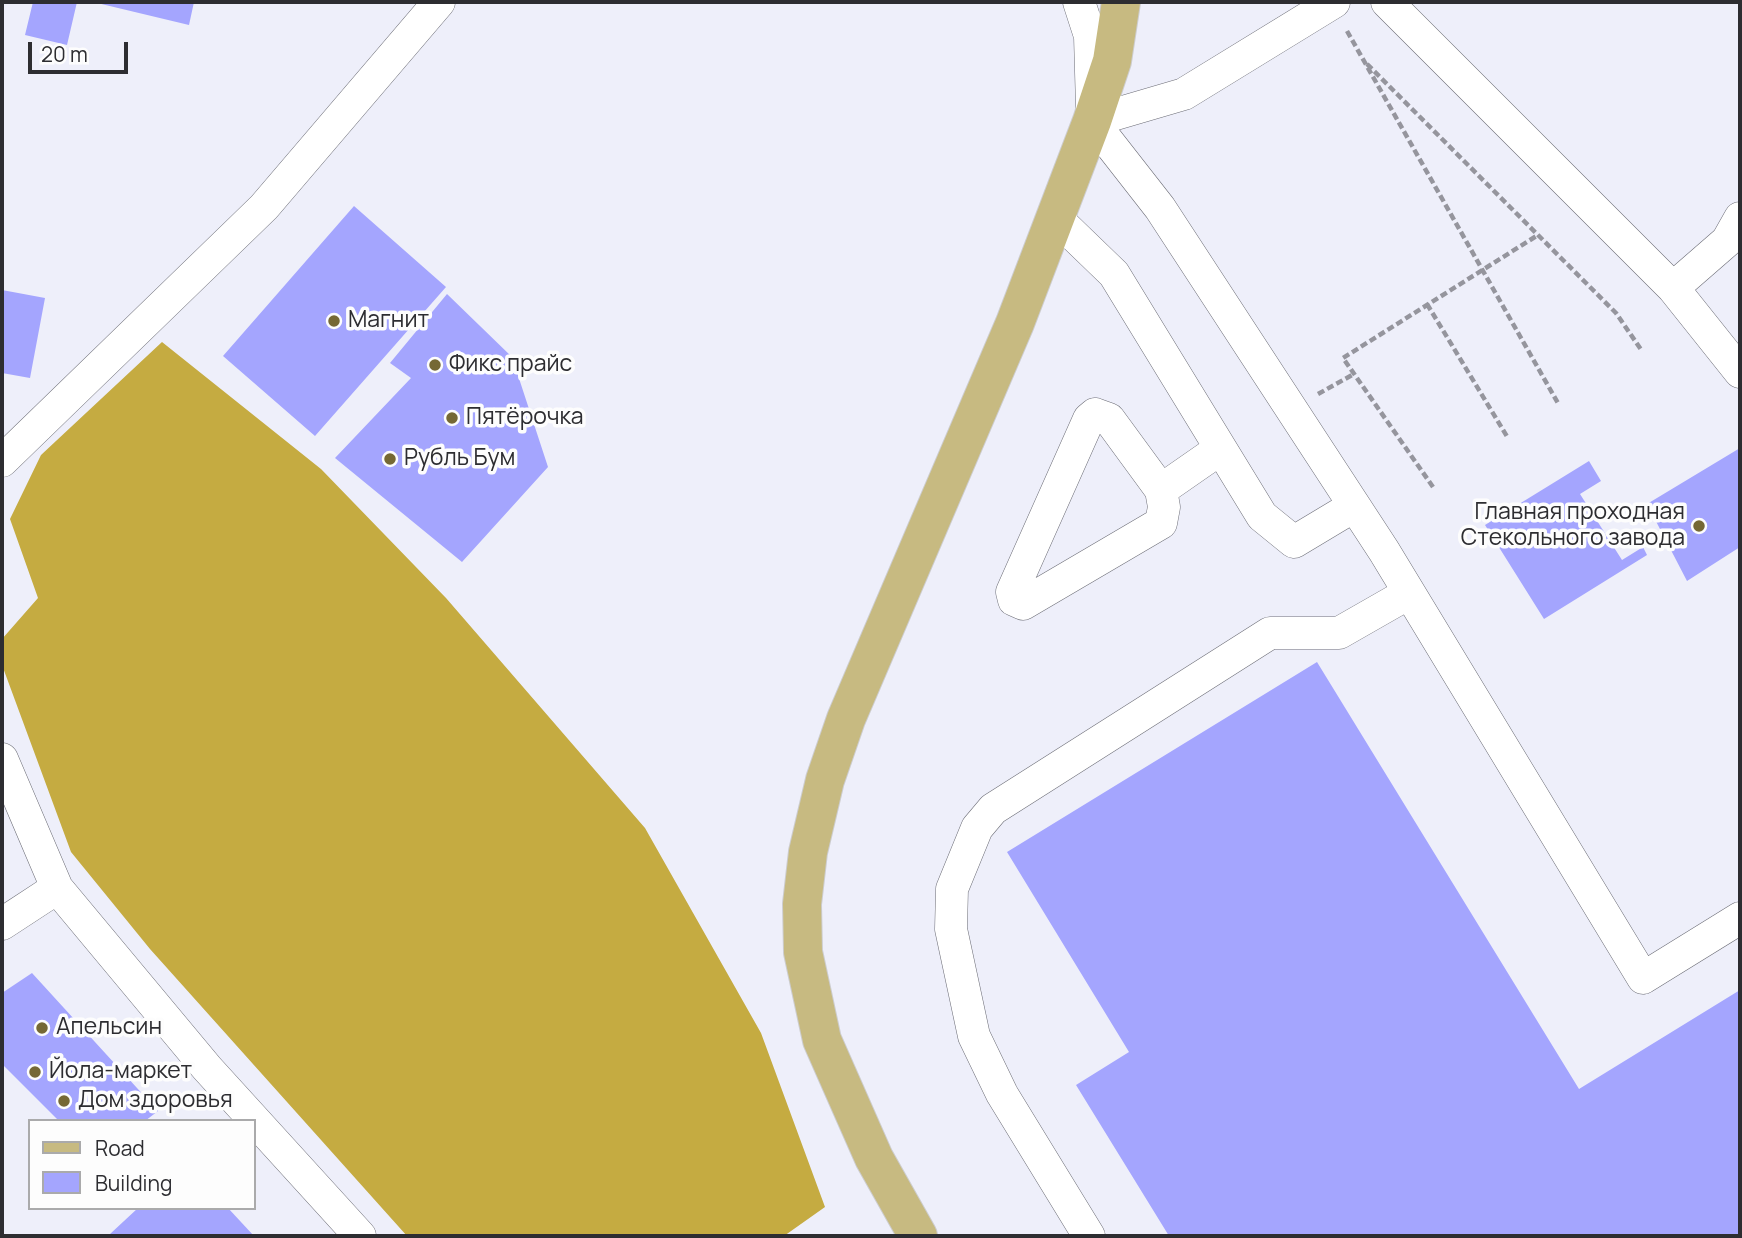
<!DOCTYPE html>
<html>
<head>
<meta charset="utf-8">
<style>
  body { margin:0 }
  #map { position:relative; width:1742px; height:1238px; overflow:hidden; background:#eeeffa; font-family:Manrope,sans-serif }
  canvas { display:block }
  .frame { position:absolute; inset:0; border:4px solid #2d2d31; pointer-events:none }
  .legend { position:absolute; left:28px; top:1119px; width:228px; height:91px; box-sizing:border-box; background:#fdfdfd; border:2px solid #aaaaab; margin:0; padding:9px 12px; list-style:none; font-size:21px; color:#2d2d31 }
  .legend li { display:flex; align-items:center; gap:14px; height:35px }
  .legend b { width:35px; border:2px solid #aaaaab }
  .scale { position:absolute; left:28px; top:42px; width:100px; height:32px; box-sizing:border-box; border:4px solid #2d2d31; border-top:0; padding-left:9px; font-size:21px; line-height:24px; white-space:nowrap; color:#2d2d31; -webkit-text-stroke:5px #fdfdfd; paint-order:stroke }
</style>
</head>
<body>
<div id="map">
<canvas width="1742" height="1238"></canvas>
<div class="frame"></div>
<ul class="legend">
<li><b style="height:9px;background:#c7ba81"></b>Road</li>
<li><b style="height:19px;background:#a4a5fe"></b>Building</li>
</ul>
<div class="scale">20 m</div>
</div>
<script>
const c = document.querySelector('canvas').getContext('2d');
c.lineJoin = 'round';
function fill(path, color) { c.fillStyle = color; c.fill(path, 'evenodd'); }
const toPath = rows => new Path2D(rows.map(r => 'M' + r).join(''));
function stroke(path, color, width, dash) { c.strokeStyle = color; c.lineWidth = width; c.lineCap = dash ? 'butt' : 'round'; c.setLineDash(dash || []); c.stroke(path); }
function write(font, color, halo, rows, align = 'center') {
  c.font = font + ' Manrope,sans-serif'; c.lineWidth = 7; c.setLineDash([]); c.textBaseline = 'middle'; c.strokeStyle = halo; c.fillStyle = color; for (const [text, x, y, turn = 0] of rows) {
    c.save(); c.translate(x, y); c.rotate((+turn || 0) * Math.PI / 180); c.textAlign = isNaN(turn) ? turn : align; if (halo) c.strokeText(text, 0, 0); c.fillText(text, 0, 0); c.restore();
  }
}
fill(toPath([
  [162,342,321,469,446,598,645,828,761,1033,825,1207,784,1236,407,1236,150,949,71,852,2,665,2,639,38,598,10,519,41,455]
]), '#c5ab41');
fill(toPath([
  [33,2,77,2,67,45,25,35],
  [93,2,194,2,189,25],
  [354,206,446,287,315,436,223,356],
  [2,290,45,298,30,378,2,373],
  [447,294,512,357,548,467,462,562,335,458,411,378,390,363],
  [1740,448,1740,547,1687,581,1647,504],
  [1589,461,1601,481,1580,494,1622,560,1643,547,1647,555,1544,619,1485,525],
  [1317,662,1579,1089,1740,990,1740,1236,1169,1236,1076,1085,1129,1052,1007,852],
  [32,973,158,1111,145,1121,59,1121,2,1064,2,993],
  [138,1208,228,1208,254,1236,112,1236,110,1234]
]), '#a4a5fe');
const minor = toPath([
  [1079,2,1090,36,1092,107],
  [1387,2,1673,288,1740,372],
  [1092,121,1160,208,1384,551,1643,978,1740,918],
  [1092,121,1184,94,1334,2],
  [1056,218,1114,274,1262,516,1294,542,1354,506],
  [1673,288,1727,241,1740,218],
  [1095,414,1109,419,1161,490,1164,507,1161,523,1023,604,1014,600,1012,592,1089,419,1095,414],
  [2,461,264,207,439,2],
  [1161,490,1220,449],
  [2,759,57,888,207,1068,360,1236],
  [2,924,57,888],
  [1089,1236,1002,1094,974,1036,951,929,952,889,977,828,993,809,1270,633,1339,633,1409,593]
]);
const major = toPath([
  [918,1236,874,1158,822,1040,803,952,802,904,808,852,825,780,846,719,1015,323,1092,121,1112,61,1121,2]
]);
stroke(minor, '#6c6d76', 33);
stroke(major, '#cdcdce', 40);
stroke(toPath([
  [1347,31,1559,405],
  [1367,64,1616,313,1642,351],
  [1427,304,1508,438],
  [1318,394,1354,374],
  [1433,487,1343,358,1538,235]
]), '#95959d', 4.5, [7, 3.5]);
stroke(minor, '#fff', 32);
stroke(major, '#c7ba81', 38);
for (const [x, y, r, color] of [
  [334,321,7,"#756835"],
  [435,365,7,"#756835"],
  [452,418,7,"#756835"],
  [390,459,7,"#756835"],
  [1699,526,7,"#756835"],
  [42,1028,7,"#756835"],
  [35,1072,7,"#756835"],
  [64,1101,7,"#756835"]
]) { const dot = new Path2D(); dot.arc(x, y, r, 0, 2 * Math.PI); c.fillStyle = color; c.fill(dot); stroke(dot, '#fdfdfd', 2.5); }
write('23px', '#2d2d31', '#fdfdfd', [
  ["Магнит",348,321],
  ["Фикс прайс",449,365],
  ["Пятёрочка",466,418],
  ["Рубль Бум",404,459],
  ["Главная проходная",1685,513,"right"],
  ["Стекольного завода",1685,539,"right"],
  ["Апельсин",56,1028],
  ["Йола-маркет",49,1072],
  ["Дом здоровья",78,1101]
], 'left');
</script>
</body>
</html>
